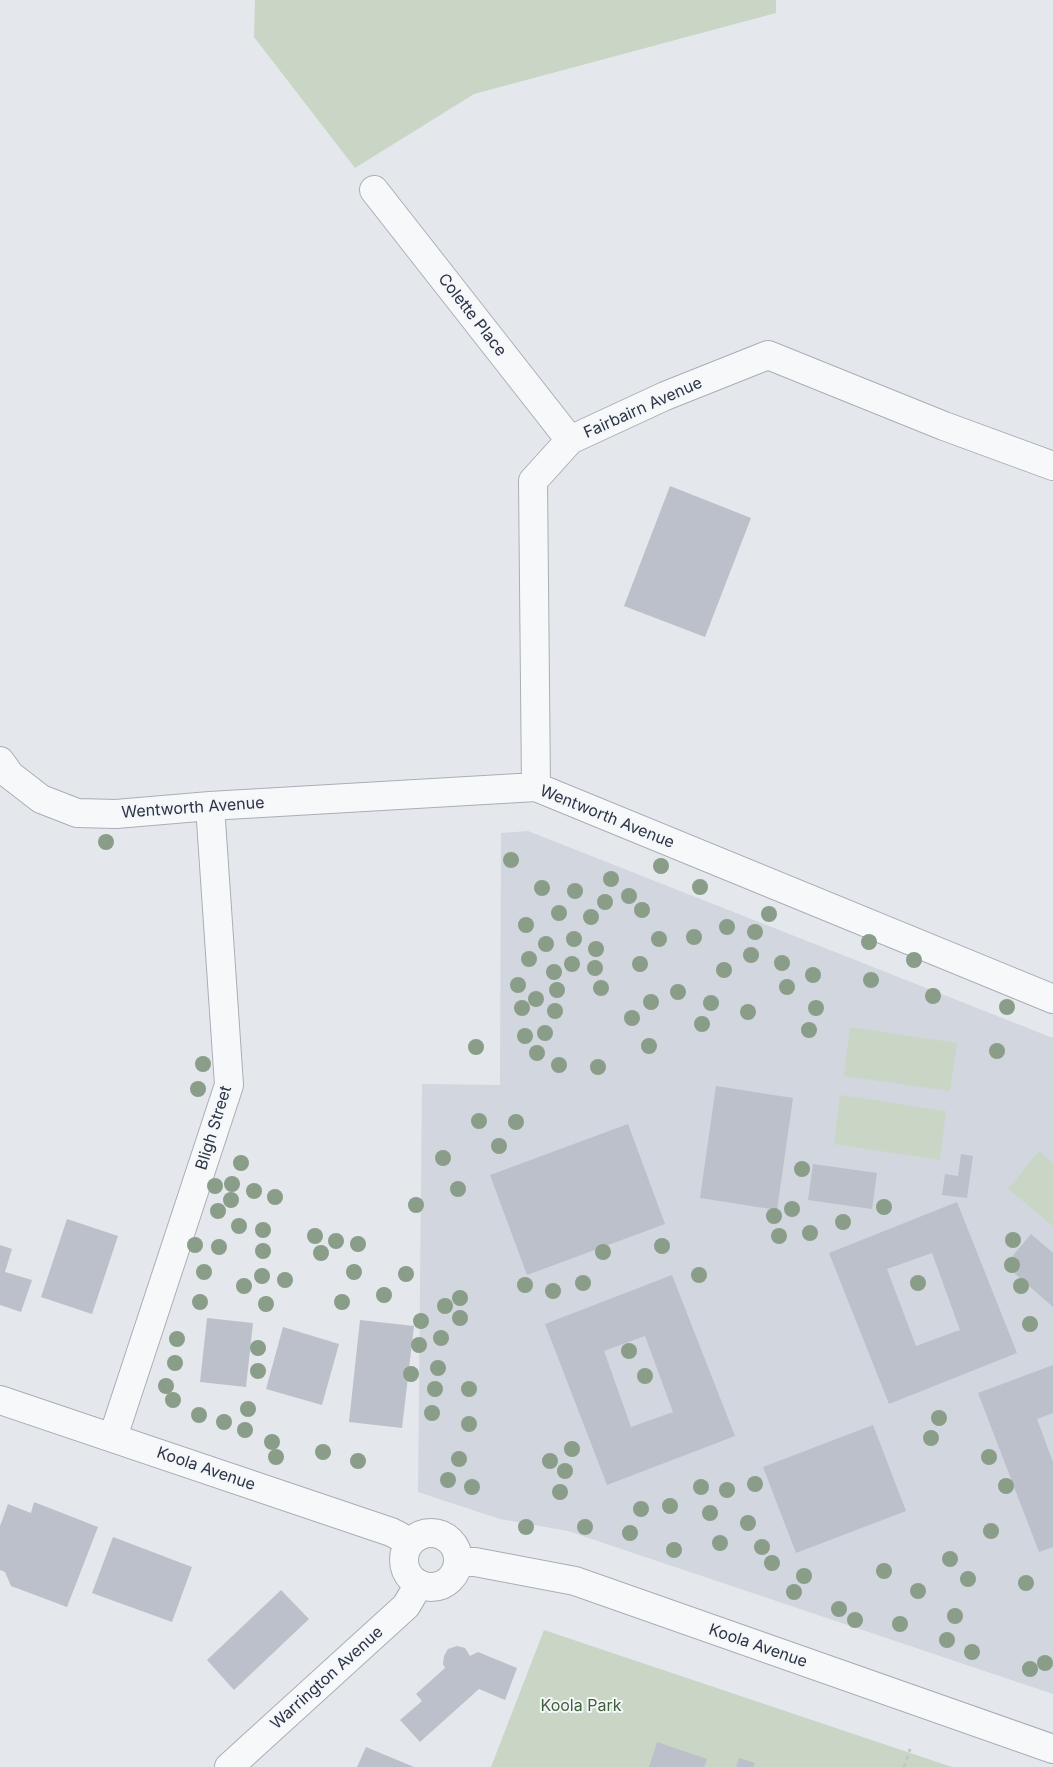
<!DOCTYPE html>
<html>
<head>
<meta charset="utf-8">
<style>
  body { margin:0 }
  canvas { display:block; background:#e4e7ec }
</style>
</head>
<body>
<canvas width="1053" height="1767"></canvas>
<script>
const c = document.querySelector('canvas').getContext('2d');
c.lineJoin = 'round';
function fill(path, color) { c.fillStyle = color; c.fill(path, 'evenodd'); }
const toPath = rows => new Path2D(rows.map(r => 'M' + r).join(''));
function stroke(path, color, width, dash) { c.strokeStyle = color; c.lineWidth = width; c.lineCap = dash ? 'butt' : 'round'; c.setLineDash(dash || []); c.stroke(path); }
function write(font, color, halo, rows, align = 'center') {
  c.font = font + ' Inter,sans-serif'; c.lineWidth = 4; c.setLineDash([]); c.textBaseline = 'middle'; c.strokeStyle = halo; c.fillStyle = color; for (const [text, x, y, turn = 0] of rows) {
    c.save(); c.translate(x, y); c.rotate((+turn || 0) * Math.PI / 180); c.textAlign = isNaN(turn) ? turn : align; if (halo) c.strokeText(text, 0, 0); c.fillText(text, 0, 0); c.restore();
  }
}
fill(toPath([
  [528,831,1053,1038,1053,1694,568,1531,500,1519,418,1492,422,1084,500,1085,501,833]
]), '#d2d6de');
fill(toPath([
  [255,0,776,0,776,13,474,94,355,168,254,37],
  [850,1027,957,1043,950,1091,844,1076],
  [840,1095,946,1111,940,1160,834,1144],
  [1039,1151,1053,1163,1053,1226,1008,1189],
  [544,1630,952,1767,491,1767]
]), '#c9d6c5');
fill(toPath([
  [670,486,751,518,705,637,624,606],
  [716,1086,793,1098,777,1210,700,1198],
  [628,1124,665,1224,527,1275,490,1175],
  [961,1154,973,1156,967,1198,942,1195,945,1174,958,1176],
  [813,1164,877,1173,872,1209,808,1200],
  [957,1202,1017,1353,889,1404,829,1253],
  [932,1253,960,1330,916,1346,887,1269],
  [67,1219,118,1236,92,1314,41,1297],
  [1031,1234,1053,1253,1053,1307,1005,1265],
  [0,1245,12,1249,5,1272,32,1280,21,1312,0,1305],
  [672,1275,735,1436,607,1485,545,1324],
  [645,1336,673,1412,631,1427,604,1351],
  [207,1318,253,1323,246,1387,200,1382],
  [360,1320,414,1326,402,1428,349,1422],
  [283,1327,339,1344,322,1405,266,1389],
  [1053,1365,1053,1413,1037,1419,1053,1462,1053,1547,1039,1552,978,1393],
  [873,1425,906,1511,796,1553,763,1467],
  [34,1502,98,1527,67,1607,11,1586,5,1572,0,1570,0,1526,8,1504,31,1513],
  [113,1537,192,1567,172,1622,92,1593],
  [281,1590,309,1619,234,1690,207,1660],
  [457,1646,465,1648,470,1656,478,1652,517,1668,505,1700,479,1689,420,1742,400,1720,422,1701,416,1694,445,1668,443,1664,444,1656,448,1649],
  [657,1742,707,1759,704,1767,649,1767],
  [366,1747,414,1767,357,1767],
  [739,1758,755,1763,753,1767,736,1767]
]), '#bbc0ca');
const minor = toPath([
  [374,190,570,440],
  [0,761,10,775,41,799,77,813,116,814,210,806,536,787,1053,999],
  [536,787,533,481,570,440,665,396,768,355,944,426,1053,466],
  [113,1437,229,1085,210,806],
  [229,1767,406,1606,419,1584]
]);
const tertiary = toPath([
  [0,1400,391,1532,399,1536,408,1544],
  '404 1560a27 27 0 1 1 54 0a27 27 0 1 1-54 0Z',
  [459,1562,475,1562,575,1581,1053,1749]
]);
stroke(minor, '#a9aeb7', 30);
stroke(tertiary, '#a9aeb7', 30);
stroke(toPath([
  [904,1767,910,1749]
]), '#c2c5cb', 3, [4, 4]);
stroke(minor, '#f7f8fa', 28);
stroke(tertiary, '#f7f8fa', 28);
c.fillStyle = '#899d89';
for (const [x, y] of [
  [106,842],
  [511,860],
  [661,866],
  [611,879],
  [700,887],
  [542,888],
  [575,891],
  [629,896],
  [605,902],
  [642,910],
  [559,913],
  [769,914],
  [591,917],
  [526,925],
  [727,927],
  [755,932],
  [694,937],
  [574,939],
  [659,939],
  [869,942],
  [546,944],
  [596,949],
  [751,955],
  [529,959],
  [914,960],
  [782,963],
  [572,964],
  [640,964],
  [595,968],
  [724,970],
  [554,972],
  [813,975],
  [871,980],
  [518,985],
  [787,987],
  [601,988],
  [557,990],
  [678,992],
  [933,996],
  [536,999],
  [651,1002],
  [711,1003],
  [1007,1007],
  [522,1008],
  [816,1008],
  [555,1011],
  [748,1012],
  [632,1018],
  [702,1024],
  [809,1030],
  [545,1033],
  [525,1036],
  [649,1046],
  [476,1047],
  [997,1051],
  [537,1053],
  [203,1064],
  [559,1065],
  [598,1067],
  [198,1089],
  [479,1121],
  [516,1122],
  [499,1146],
  [443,1158],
  [241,1163],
  [802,1169],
  [232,1184],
  [215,1186],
  [458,1189],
  [254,1191],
  [275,1197],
  [231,1200],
  [416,1205],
  [884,1207],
  [792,1209],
  [218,1211],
  [774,1216],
  [843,1222],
  [239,1226],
  [263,1230],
  [810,1233],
  [315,1236],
  [779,1236],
  [1013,1240],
  [336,1241],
  [358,1244],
  [195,1245],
  [662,1246],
  [219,1247],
  [263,1251],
  [603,1252],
  [321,1253],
  [1012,1265],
  [204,1272],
  [354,1272],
  [406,1274],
  [699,1275],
  [262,1276],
  [285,1280],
  [583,1283],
  [918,1283],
  [525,1285],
  [244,1286],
  [1021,1286],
  [553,1291],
  [384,1295],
  [460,1298],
  [200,1302],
  [342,1302],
  [266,1304],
  [445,1306],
  [460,1318],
  [421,1321],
  [1030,1324],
  [441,1338],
  [177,1339],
  [419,1345],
  [258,1348],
  [629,1351],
  [175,1363],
  [438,1368],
  [258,1371],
  [411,1374],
  [645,1376],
  [166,1386],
  [435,1389],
  [469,1389],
  [173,1400],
  [248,1409],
  [432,1413],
  [199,1415],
  [939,1418],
  [224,1422],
  [469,1424],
  [245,1430],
  [931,1438],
  [272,1442],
  [572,1449],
  [323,1452],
  [276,1457],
  [989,1457],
  [459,1459],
  [358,1461],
  [550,1461],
  [565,1471],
  [448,1480],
  [755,1484],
  [1006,1486],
  [472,1487],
  [701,1487],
  [727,1490],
  [560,1492],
  [670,1506],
  [641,1509],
  [710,1513],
  [748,1523],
  [526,1527],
  [585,1527],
  [991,1531],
  [630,1533],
  [720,1543],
  [762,1547],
  [674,1550],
  [950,1559],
  [772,1563],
  [884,1571],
  [804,1576],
  [968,1579],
  [1026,1583],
  [918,1591],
  [794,1592],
  [839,1609],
  [955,1616],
  [855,1620],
  [900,1624],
  [947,1640],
  [972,1652],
  [1045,1663],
  [1030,1669]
]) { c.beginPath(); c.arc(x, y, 8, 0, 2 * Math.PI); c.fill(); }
write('16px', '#2b3445', '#f4f6f9', [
  ["Colette Place",472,315,52],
  ["Fairbairn Avenue",643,408,-24],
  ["Wentworth Avenue",193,808,-4],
  ["Wentworth Avenue",607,817,22],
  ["Bligh Street",214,1128,-73],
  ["Koola Avenue",206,1469,19],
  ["Koola Avenue",758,1646,19],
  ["Warrington Avenue",327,1678,-42]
]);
write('16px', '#3f6138', '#f4f6f9', [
  ["Koola Park",581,1706]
]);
</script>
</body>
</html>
